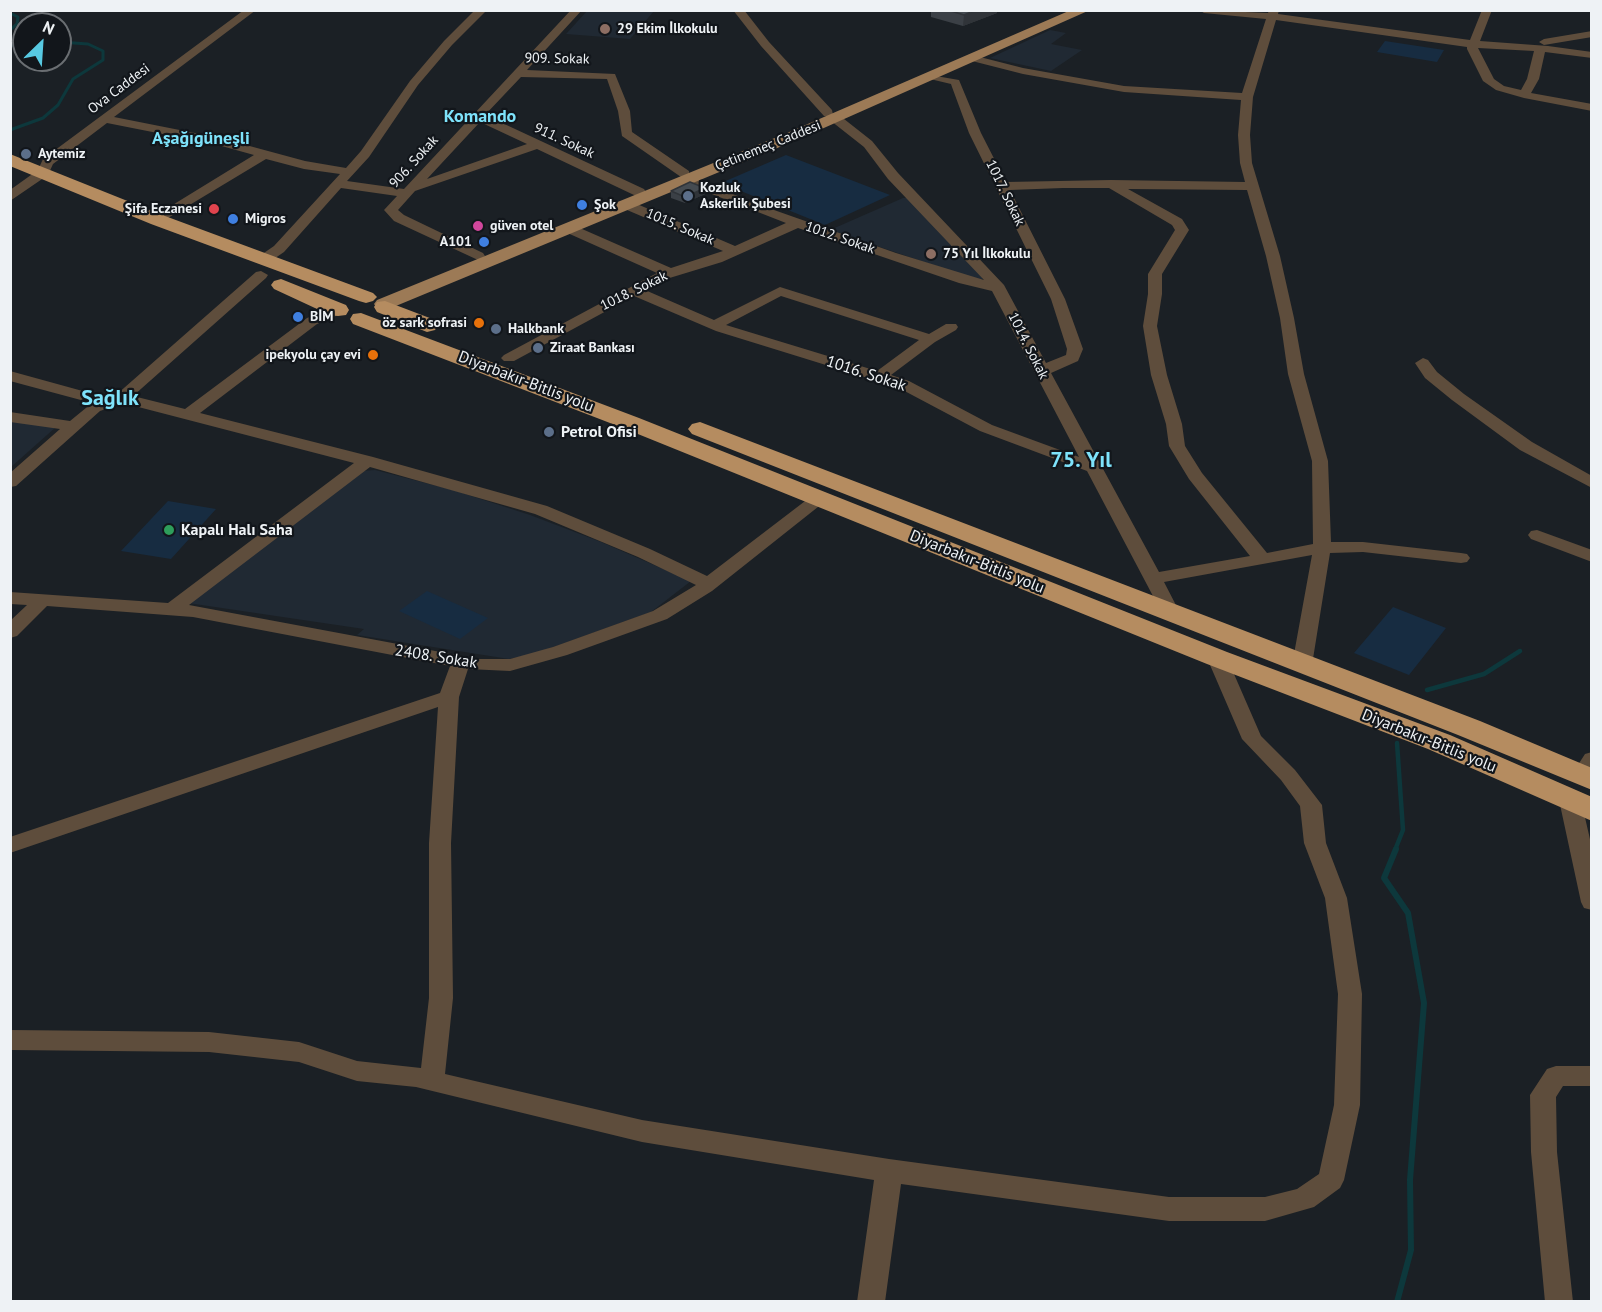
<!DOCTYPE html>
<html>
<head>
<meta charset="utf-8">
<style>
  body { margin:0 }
  #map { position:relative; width:1602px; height:1312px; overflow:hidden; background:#1b2025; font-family:"PT Sans",sans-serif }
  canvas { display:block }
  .frame { position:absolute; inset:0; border:12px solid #eef2f5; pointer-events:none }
  .north { position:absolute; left:12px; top:12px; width:60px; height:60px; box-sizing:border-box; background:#12161b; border:2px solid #6a6e72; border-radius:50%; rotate:25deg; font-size:16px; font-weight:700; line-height:24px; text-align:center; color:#eef2f5 }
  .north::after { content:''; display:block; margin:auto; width:21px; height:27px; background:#57c9e2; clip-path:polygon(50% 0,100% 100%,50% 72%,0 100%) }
</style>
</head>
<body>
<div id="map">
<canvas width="1602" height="1312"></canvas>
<div class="frame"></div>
<div class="north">N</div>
</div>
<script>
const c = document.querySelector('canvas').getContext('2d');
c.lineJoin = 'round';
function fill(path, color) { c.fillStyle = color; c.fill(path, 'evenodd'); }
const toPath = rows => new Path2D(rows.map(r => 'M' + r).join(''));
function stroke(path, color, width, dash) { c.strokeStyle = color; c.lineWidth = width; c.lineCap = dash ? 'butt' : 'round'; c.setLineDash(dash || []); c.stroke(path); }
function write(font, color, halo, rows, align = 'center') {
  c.font = font + ' "PT Sans",sans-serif'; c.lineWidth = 4.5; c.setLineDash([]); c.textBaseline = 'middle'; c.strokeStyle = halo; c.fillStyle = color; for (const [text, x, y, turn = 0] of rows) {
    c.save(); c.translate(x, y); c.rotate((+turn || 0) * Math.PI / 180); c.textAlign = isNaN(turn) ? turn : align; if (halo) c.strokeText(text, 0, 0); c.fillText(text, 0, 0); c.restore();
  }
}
fill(toPath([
  [587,11,587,10,654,11,630,39,566,34],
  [1050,30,1066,33,1051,44,1082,50,1051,71,990,58],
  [903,198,908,198,983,278,980,281,830,230],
  [11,421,56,427,11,467],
  [375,470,453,490,530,515,601,542,691,581,651,612,534,654,509,659,357,635,364,629,188,603,361,471]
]), '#202933');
fill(toPath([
  [1385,41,1444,50,1437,62,1377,52],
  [786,155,890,195,825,225,721,183],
  [168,501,216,509,171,559,121,551],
  [427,591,488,618,460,639,399,611],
  [1393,607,1446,628,1409,675,1354,653]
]), '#172c41');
stroke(toPath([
  [10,13,18,17,17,24,10,30],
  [10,45,24,47],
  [10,130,43,118,58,105,73,79,103,60,103,51,88,44,60,42]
]), '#0d383c', 3);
stroke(toPath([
  [1427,690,1484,674,1520,651],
  [1395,850,1403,830,1397,743]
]), '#0d383c', 4.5);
stroke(toPath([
  [1396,849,1384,878,1408,913,1424,1003,1410,1180,1411,1250,1397,1302]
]), '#0d383c', 6);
fill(toPath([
  [244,10,256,10,114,117,220,138,305,161,346,168,361,151,410,81,444,41,475,10,487,10,452,45,418,85,369,157,347,181,404,189,571,10,582,10,527,70,615,74,630,111,632,132,689,171,689,176,757,204,896,253,984,280,888,179,864,147,831,121,830,116,824,116,761,46,733,10,744,10,769,42,832,110,833,115,839,115,872,141,898,173,1004,285,1046,363,1066,355,1067,349,1051,299,969,133,952,87,951,84,930,79,930,75,959,80,981,133,1006,182,1111,180,1245,182,1240,163,1238,135,1241,100,1124,92,1023,74,972,61,970,59,976,56,1023,68,1124,86,1242,93,1266,19,1204,13,1199,10,1268,13,1269,10,1279,10,1278,14,1470,40,1482,10,1492,10,1480,41,1548,46,1592,52,1592,58,1545,52,1539,79,1531,93,1592,104,1592,111,1524,98,1496,90,1483,81,1467,49,1467,47,1276,20,1253,97,1250,135,1252,163,1280,256,1294,318,1304,374,1328,461,1331,542,1363,542,1461,553,1467,554,1470,558,1467,562,1461,563,1363,552,1330,553,1312,665,1309,669,1302,671,1295,669,1292,665,1312,555,1164,582,1179,611,1177,615,1163,615,1087,471,980,431,897,387,716,331,634,296,514,361,504,361,501,358,504,355,657,273,563,231,561,228,563,225,573,225,671,268,723,251,620,207,618,204,620,201,630,201,735,246,786,223,681,182,681,177,622,136,618,111,607,79,521,77,485,115,644,189,646,192,644,195,634,195,537,149,415,191,398,210,404,215,483,253,485,256,478,260,394,221,384,210,397,196,341,188,284,252,268,263,258,263,256,260,258,257,274,246,340,174,304,169,266,159,158,224,151,220,153,217,254,155,218,145,107,123,53,164,48,175,10,201,10,190,38,170,43,159,244,10],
  [1478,48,1534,51,1527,79,1521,90,1504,86,1494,79,1478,48],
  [480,122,527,144,427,179,480,122],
  [1063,188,1109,188,1172,225,1175,230,1148,274,1148,294,1143,326,1151,375,1166,424,1169,446,1189,479,1250,556,1159,572,1051,373,1078,361,1083,349,1065,299,1010,190,1063,188],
  [1128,189,1247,190,1266,256,1280,318,1288,374,1312,461,1313,544,1267,553,1202,473,1185,446,1182,424,1167,375,1157,326,1162,294,1162,274,1189,230,1182,219,1128,189],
  [798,228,959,283,992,291,1079,457,992,425,909,381,891,375,935,342,956,330,958,327,956,324,946,324,929,334,780,287,714,320,645,290,663,280,722,262,798,228],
  [781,296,919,340,877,371,726,325,781,296],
  [1592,31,1592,37,1544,45,1539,42,1544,39,1592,31],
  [261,271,268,275,266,278,133,396,185,409,307,318,338,306,345,310,343,313,317,324,200,413,373,457,547,506,650,549,707,576,813,495,819,494,825,495,828,499,712,591,667,619,567,655,510,671,468,669,459,697,451,843,453,998,445,1074,642,1120,889,1159,1169,1197,1265,1197,1297,1189,1319,1174,1334,1105,1338,994,1325,898,1304,843,1300,806,1281,780,1242,739,1207,658,1210,654,1217,652,1224,654,1227,658,1261,736,1295,770,1322,805,1326,843,1347,898,1362,994,1360,1105,1344,1180,1340,1188,1314,1207,1265,1221,1169,1221,901,1184,885,1302,857,1302,874,1180,642,1142,416,1087,357,1081,299,1062,209,1052,10,1050,10,1030,209,1032,299,1042,357,1061,421,1068,429,998,429,843,438,707,10,853,10,837,440,693,450,666,193,617,47,606,17,636,10,638,10,621,27,605,10,604,10,592,168,603,354,463,123,403,100,411,16,486,10,487,10,473,60,429,10,422,10,412,70,421,92,403,10,381,10,371,108,398,116,395,256,272,261,271],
  [370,467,535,514,638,557,696,585,653,611,553,647,510,659,478,659,189,605,370,467],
  [1423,358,1428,360,1437,372,1464,394,1532,442,1592,476,1592,488,1520,450,1452,400,1425,378,1415,363,1423,358],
  [1537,530,1592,550,1592,562,1531,539,1528,535,1531,531,1537,530],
  [1592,752,1592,776,1588,781,1581,783,1574,781,1570,776,1574,771,1585,754,1592,752],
  [1570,793,1578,795,1581,800,1592,848,1592,910,1584,908,1581,902,1559,800,1562,795,1570,793],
  [1556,1066,1592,1066,1592,1086,1563,1086,1556,1097,1557,1152,1573,1302,1545,1302,1531,1152,1530,1095,1547,1069,1556,1066]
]), '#5e4d3c');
fill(toPath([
  [1071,10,1090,10,799,139,391,308,384,310,377,308,374,304,377,300,787,133,1071,10]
]), '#9c7a56');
fill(toPath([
  [10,154,165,216,373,293,377,297,373,301,366,303,359,301,151,224,10,166,10,154],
  [281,279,346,305,349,310,346,315,338,316,330,315,274,289,271,285,274,281,281,279],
  [385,301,435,320,438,325,435,330,427,332,377,312,374,307,377,302,385,301],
  [361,313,639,418,1227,652,1450,735,1592,797,1592,821,1428,749,1207,664,623,428,353,324,350,319,353,314,361,313],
  [700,422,1480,721,1592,768,1592,790,1458,735,692,434,688,429,692,424,700,422]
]), '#b58c60');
fill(toPath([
  [931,10,997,10,997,13,963,26,931,17],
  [671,191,705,194,685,203,671,198]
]), '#3b4046');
fill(toPath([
  [976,10,997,10,997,13,963,26,964,15],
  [705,188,705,194,685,203,685,197]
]), '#303439');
const building = toPath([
  [948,10,976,10,964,15,948,10],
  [690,182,705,188,685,197,671,191,690,182]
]);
fill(building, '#454b51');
stroke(building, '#303439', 1.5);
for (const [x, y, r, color] of [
  [605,29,6,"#8d6e63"],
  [26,154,6,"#5c6f8a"],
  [688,196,6,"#5c6f8a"],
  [582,205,6,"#3f7fe0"],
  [214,209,6,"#e0444e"],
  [233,219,6,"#3f7fe0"],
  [478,226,6,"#d1479c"],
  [484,242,6,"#3f7fe0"],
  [931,254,6,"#8d6e63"],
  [298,317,6,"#3f7fe0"],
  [479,323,6,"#e8710a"],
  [496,329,6,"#5c6f8a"],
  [538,348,6,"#5c6f8a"],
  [373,355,6,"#e8710a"],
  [549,432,6,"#5c6f8a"],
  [169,530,6,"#2e9e5b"]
]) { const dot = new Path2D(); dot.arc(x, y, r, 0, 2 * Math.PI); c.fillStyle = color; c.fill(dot); stroke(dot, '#12161b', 2); }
write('bold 14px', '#eef2f5', '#12161b', [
  ["29 Ekim İlkokulu",617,29],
  ["Aytemiz",38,154],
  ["Kozluk",700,188],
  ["Askerlik Şubesi",700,204],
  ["Şok",594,205],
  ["Şifa Eczanesi",202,209,"right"],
  ["Migros",245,219],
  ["güven otel",490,226],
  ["A101",472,242,"right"],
  ["75 Yıl İlkokulu",943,254],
  ["BİM",310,317],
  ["öz sark sofrasi",467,323,"right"],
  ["Halkbank",508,329],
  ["Ziraat Bankası",550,348],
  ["ipekyolu çay evi",361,355,"right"]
], 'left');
write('14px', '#eef2f5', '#12161b', [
  ["909. Sokak",557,59,1],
  ["Ova Caddesi",119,89,-37],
  ["911. Sokak",564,141,25],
  ["Çetinemeç Caddesi",768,146,-22],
  ["906. Sokak",414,162,-48],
  ["1017. Sokak",1005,193,64],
  ["1015. Sokak",680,227,23],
  ["1012. Sokak",840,238,19],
  ["1018. Sokak",634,291,-26],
  ["1014. Sokak",1028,346,63]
]);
write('16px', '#eef2f5', '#12161b', [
  ["1016. Sokak",866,374,18],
  ["Diyarbakır-Bitlis yolu",526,382,21],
  ["Diyarbakır-Bitlis yolu",977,562,22],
  ["2408. Sokak",436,657,9],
  ["Diyarbakır-Bitlis yolu",1429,741,22]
]);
write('bold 16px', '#eef2f5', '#12161b', [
  ["Petrol Ofisi",561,432],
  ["Kapalı Halı Saha",181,530]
], 'left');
write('bold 18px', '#7ee3fb', '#12161b', [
  ["Komando",480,117],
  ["Aşağıgüneşli",201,139]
]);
write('bold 22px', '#7ee3fb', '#12161b', [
  ["Sağlık",110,399],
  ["75. Yıl",1081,461]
]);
</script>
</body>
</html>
